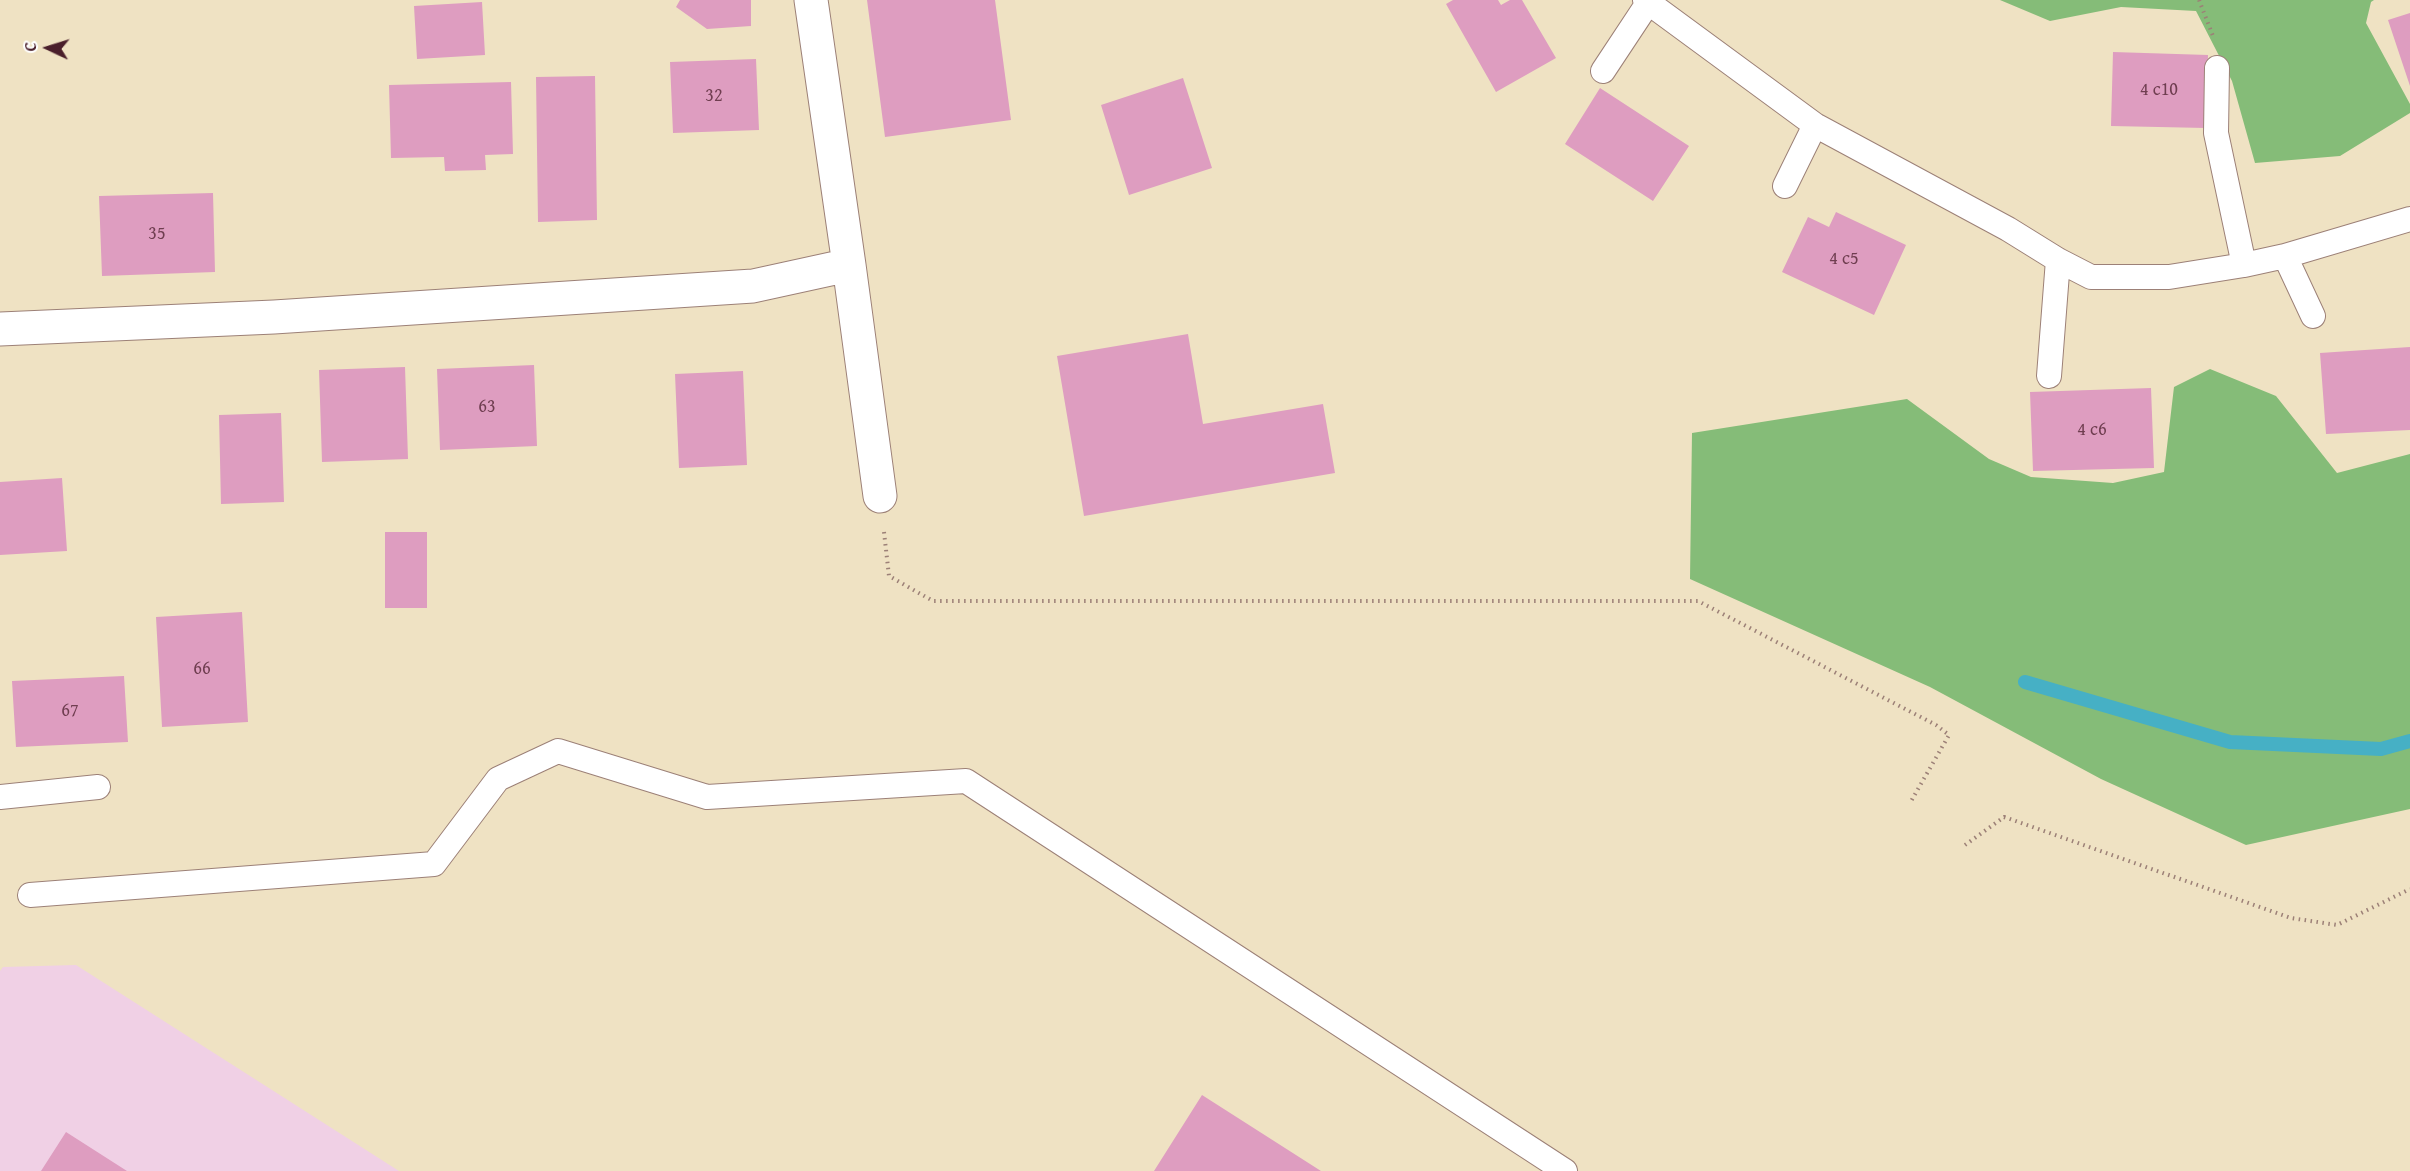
<!DOCTYPE html>
<html>
<head>
<meta charset="utf-8">
<style>
  body { margin:0 }
  #map { position:relative; width:2410px; height:1171px; overflow:hidden; background:#efe2c3; font-family:"Gentium Book Plus",serif }
  canvas { display:block }
  .north { position:absolute; left:18px; top:18px; width:60px; height:60px; -webkit-text-stroke:4px #fff; paint-order:stroke; rotate:274deg; font-size:16px; font-weight:700; line-height:24px; text-align:center; color:#4a1f2b }
  .north::after { content:''; display:block; margin:auto; width:21px; height:27px; background:#4a1f2b; clip-path:polygon(50% 0,100% 100%,50% 72%,0 100%) }
</style>
</head>
<body>
<div id="map">
<canvas width="2410" height="1171"></canvas>
<div class="north">С</div>
</div>
<script>
const c = document.querySelector('canvas').getContext('2d');
c.lineJoin = 'round';
function fill(path, color) { c.fillStyle = color; c.fill(path, 'evenodd'); }
const toPath = rows => new Path2D(rows.map(r => 'M' + r).join(''));
function stroke(path, color, width, dash) { c.strokeStyle = color; c.lineWidth = width; c.lineCap = dash ? 'butt' : 'round'; c.setLineDash(dash || []); c.stroke(path); }
function write(font, color, halo, rows, align = 'center') {
  c.font = font + ' "Gentium Book Plus",serif'; c.lineWidth = 4.5; c.setLineDash([]); c.textBaseline = 'middle'; c.strokeStyle = halo; c.fillStyle = color; for (const [text, x, y, turn = 0] of rows) {
    c.save(); c.translate(x, y); c.rotate((+turn || 0) * Math.PI / 180); c.textAlign = isNaN(turn) ? turn : align; if (halo) c.strokeText(text, 0, 0); c.fillText(text, 0, 0); c.restore();
  }
}
fill(toPath([
  [76,965,399,1171,0,1171,0,971,3,967]
]), '#f0d0e5');
fill(toPath([
  [2000,0,2374,0,2371,2,2366,23,2410,104,2410,113,2340,156,2255,163,2232,81,2196,11,2121,7,2050,21],
  [2210,369,2276,396,2337,473,2410,454,2410,809,2246,845,2101,779,1930,687,1690,579,1692,433,1907,399,1989,459,2031,477,2113,483,2164,472,2174,387]
]), '#85bc78');
stroke(toPath([
  [2025,682,2230,742,2381,749,2410,741]
]), '#46b0c5', 14);
fill(toPath([
  [680,0,751,0,751,26,707,29,676,7],
  [867,0,995,0,1011,120,885,137],
  [1453,0,1498,0,1501,5,1510,0,1522,0,1556,58,1496,92,1446,4],
  [482,2,485,55,417,59,414,6],
  [2410,13,2410,86,2388,20],
  [2113,52,2208,55,2206,128,2111,126],
  [756,59,759,130,673,133,670,62],
  [595,76,597,220,538,222,536,77],
  [1183,78,1212,168,1129,195,1101,105],
  [511,82,513,154,485,155,486,170,445,171,444,157,391,158,389,85],
  [1600,88,1689,146,1653,201,1565,144],
  [213,193,215,272,102,276,99,196],
  [1836,212,1906,245,1874,315,1782,272,1808,217,1829,227],
  [1188,334,1203,424,1323,404,1335,473,1084,516,1057,356],
  [2410,347,2410,430,2326,434,2320,353],
  [534,365,537,446,440,450,437,369],
  [405,367,408,459,322,462,319,370],
  [743,371,747,465,679,468,675,374],
  [2151,388,2154,468,2033,471,2030,392],
  [281,413,284,502,221,504,219,415],
  [62,478,67,551,0,555,0,482],
  [385,532,427,532,427,608,385,608],
  [242,612,248,722,162,727,156,617],
  [124,676,128,742,16,747,12,681],
  [1202,1095,1321,1171,1154,1171],
  [66,1132,127,1171,41,1171]
]), '#de9dc0');
const service = toPath([
  [1645,0,1815,125,2008,229,2058,260,2091,277,2169,277,2244,265,2285,256,2410,219],
  [2217,68,2216,133,2244,265],
  [1603,71,1648,3],
  [1785,186,1815,125],
  [2285,256,2313,316],
  [2049,376,2058,260],
  [0,797,98,787],
  [30,895,434,864,498,779,558,751,707,797,966,781,1565,1171]
]);
const minor = toPath([
  [849,265,880,496],
  [0,329,274,317,753,286,849,265,811,0]
]);
stroke(service, '#9c8077', 26);
stroke(minor, '#9c8077', 35);
stroke(toPath([
  [2199,0,2213,36],
  [884,532,889,576,933,601,1698,601,1936,725,1949,735,1910,803],
  [1965,845,2004,817,2291,918,2337,925,2410,889]
]), '#9c8077', 4, [1.5, 4.5]);
stroke(service, '#fff', 24);
stroke(minor, '#fff', 33);
write('18px', '#6f3e50', null, [
  ["4 с10",2159,90],
  ["32",714,96],
  ["35",157,234],
  ["4 с5",1844,259],
  ["63",487,407],
  ["4 с6",2092,430],
  ["66",202,669],
  ["67",70,711]
]);
</script>
</body>
</html>
